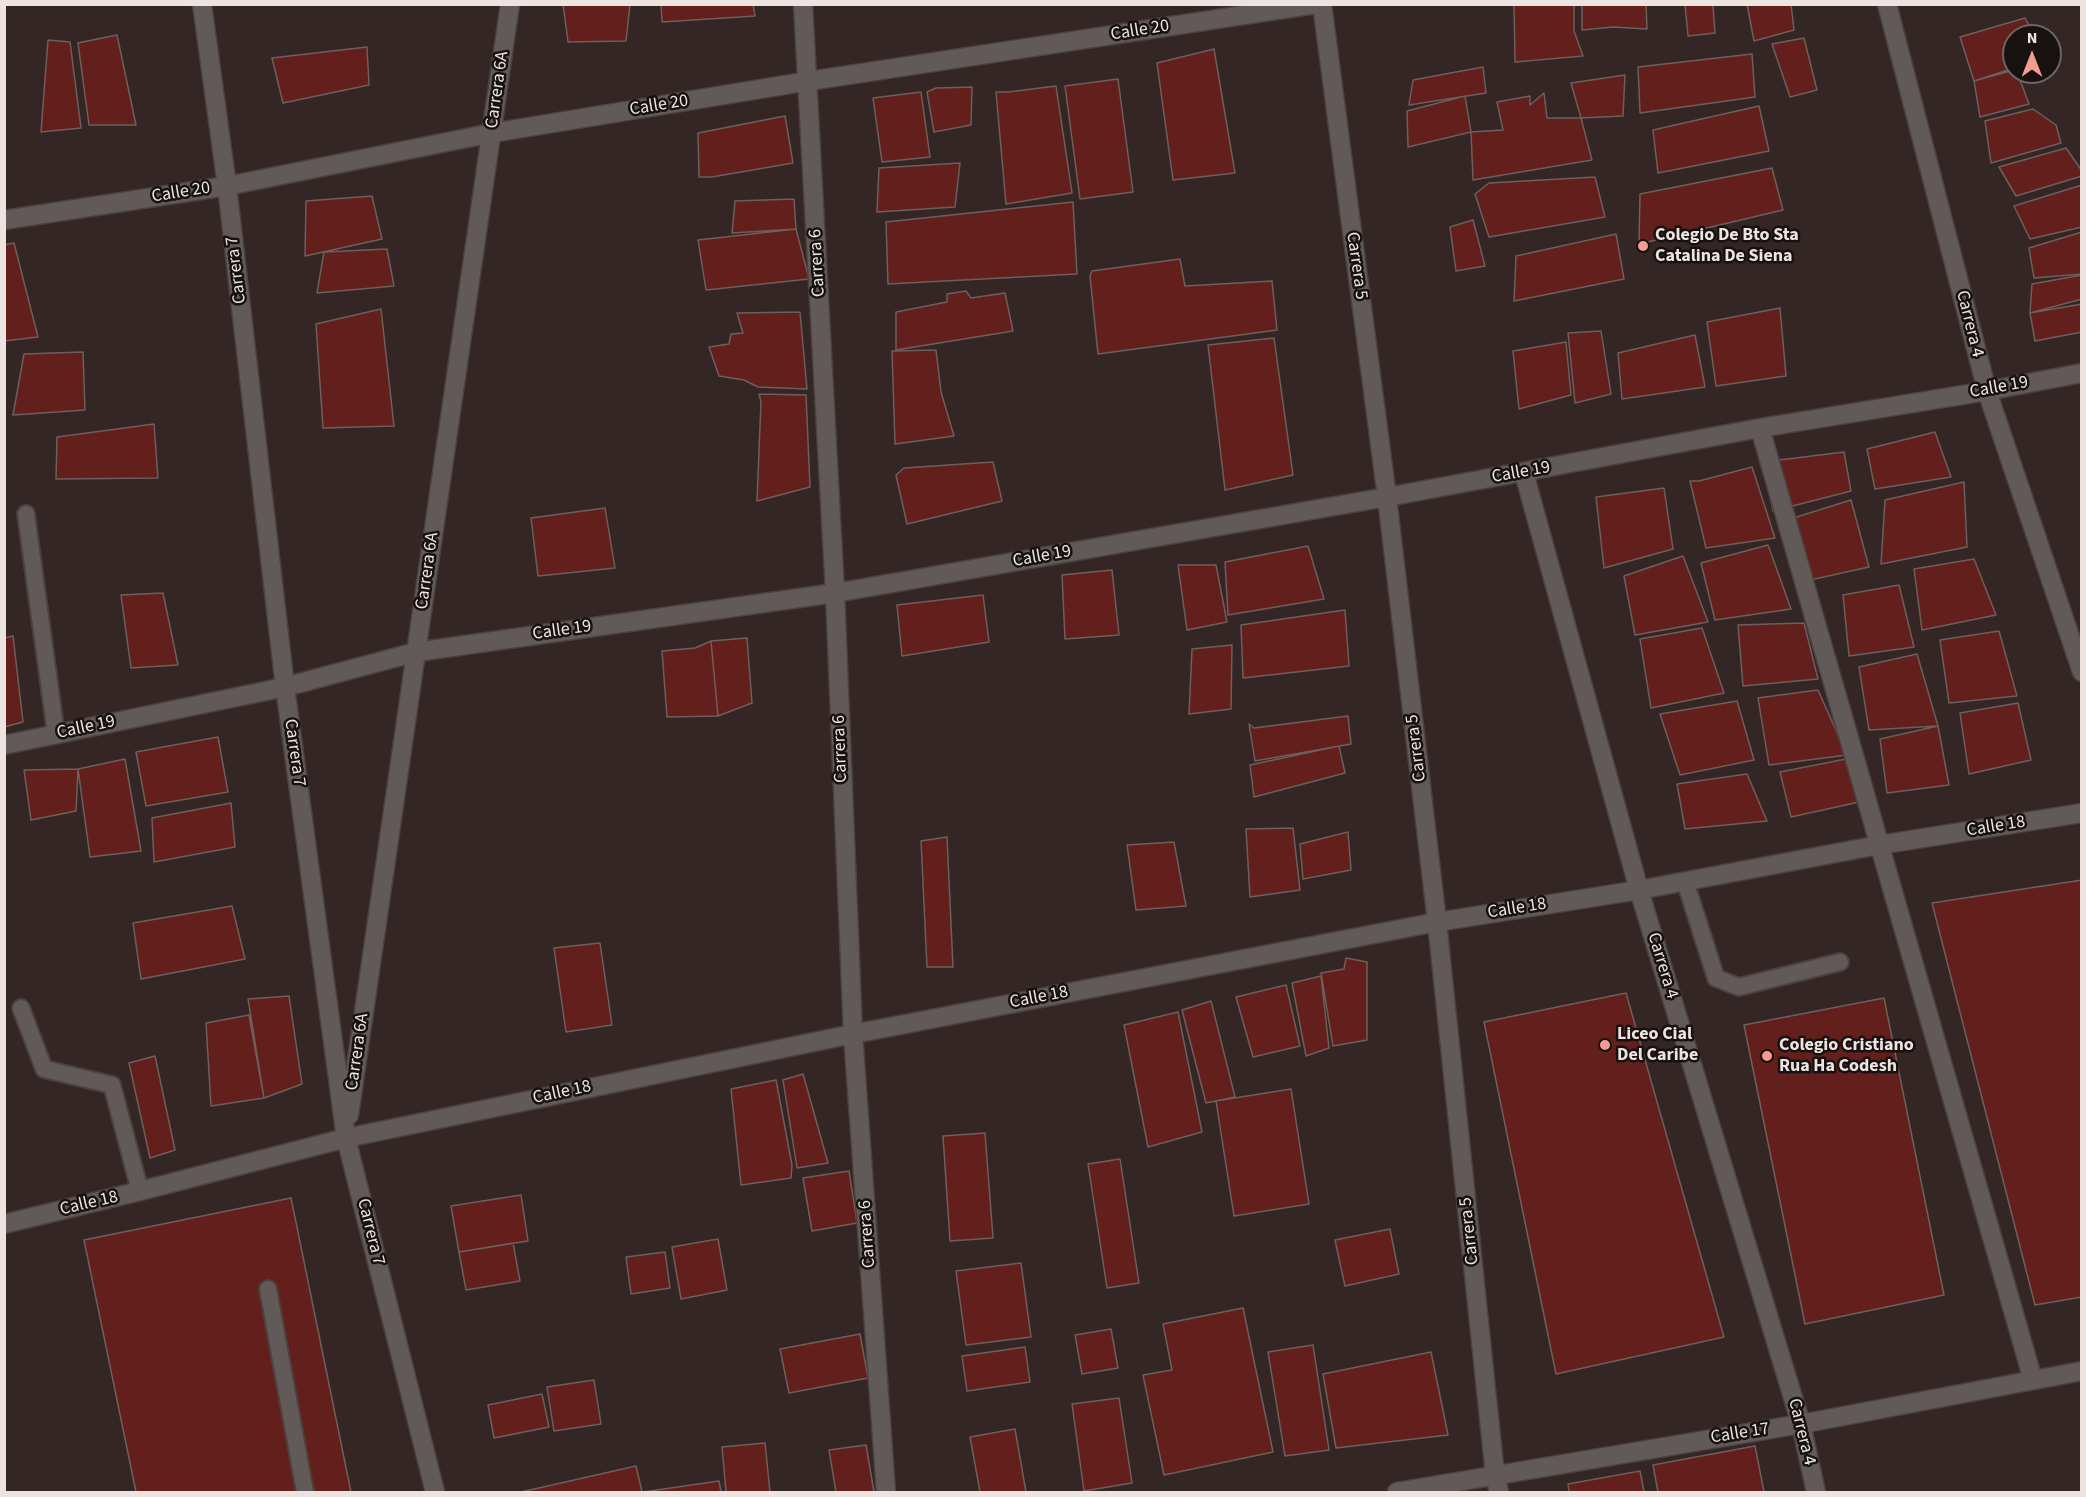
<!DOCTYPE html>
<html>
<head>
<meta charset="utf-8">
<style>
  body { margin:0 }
  #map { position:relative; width:2086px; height:1497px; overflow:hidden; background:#332625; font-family:"Source Sans 3",sans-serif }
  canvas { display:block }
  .frame { position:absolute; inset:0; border:6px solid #ede4e2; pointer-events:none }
  .north { position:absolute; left:2002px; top:24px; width:60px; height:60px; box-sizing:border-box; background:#171110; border:2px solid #6d6564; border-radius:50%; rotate:0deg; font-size:16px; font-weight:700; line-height:24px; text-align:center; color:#ede4e2 }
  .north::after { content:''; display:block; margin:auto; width:21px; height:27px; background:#f59c91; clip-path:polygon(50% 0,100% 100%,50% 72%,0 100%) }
</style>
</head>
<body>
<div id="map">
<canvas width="2086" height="1497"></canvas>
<div class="frame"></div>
<div class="north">N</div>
</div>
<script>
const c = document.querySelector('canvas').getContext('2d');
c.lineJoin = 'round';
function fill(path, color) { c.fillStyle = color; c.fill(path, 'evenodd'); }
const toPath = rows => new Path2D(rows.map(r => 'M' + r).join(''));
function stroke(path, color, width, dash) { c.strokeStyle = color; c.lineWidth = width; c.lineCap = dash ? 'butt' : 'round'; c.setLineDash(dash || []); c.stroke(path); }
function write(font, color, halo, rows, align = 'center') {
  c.font = font + ' "Source Sans 3",sans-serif'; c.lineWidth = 5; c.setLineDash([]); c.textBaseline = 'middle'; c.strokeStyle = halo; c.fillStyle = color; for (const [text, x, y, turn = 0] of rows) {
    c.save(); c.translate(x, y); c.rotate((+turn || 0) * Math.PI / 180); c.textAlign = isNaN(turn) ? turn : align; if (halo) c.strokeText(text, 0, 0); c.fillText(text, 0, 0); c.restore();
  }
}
const building = toPath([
  [563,4,630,4,626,41,568,42,563,4],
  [661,4,753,4,755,16,662,22,661,4],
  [1514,4,1574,4,1574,31,1583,56,1515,62,1514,4],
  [1582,4,1646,4,1647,29,1613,27,1582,30,1582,4],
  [1685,4,1716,4,1713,6,1715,33,1688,36,1685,4],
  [1747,4,1791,4,1794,30,1754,41,1747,4],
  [2025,18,2035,36,2014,36,2014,68,1974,81,1960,37,2025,18],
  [117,35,136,125,89,125,78,43,117,35],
  [1804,38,1817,90,1790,97,1772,44,1804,38],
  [48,40,70,42,81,128,41,132,48,40],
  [367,47,369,85,283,103,272,58,367,47],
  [1214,49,1235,173,1173,180,1157,63,1214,49],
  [1752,54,1755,97,1640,113,1638,67,1752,54],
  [1483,67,1486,93,1409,105,1413,80,1483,67],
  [2014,70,2014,72,2017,72,2029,104,1980,117,1974,81,2014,70],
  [1625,75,1623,116,1581,118,1571,83,1625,75],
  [1118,79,1133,192,1080,199,1065,86,1118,79],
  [1056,86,1072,193,1006,204,996,92,1008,92,1056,86],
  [972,87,971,125,934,132,927,92,936,88,972,87],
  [921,92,930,157,882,162,873,98,921,92],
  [1544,93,1547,118,1581,118,1592,160,1473,180,1471,132,1503,130,1497,102,1530,96,1530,105,1544,93],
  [1465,96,1471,132,1408,147,1407,111,1465,96],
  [1759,106,1769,151,1658,173,1653,130,1759,106],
  [2033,109,2056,125,2061,143,1991,163,1985,121,2033,109],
  [785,116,793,163,712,177,699,177,698,133,785,116],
  [2066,148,2082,171,2082,176,2016,196,1999,167,2066,148],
  [960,163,955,207,877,212,879,168,960,163],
  [1772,168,1783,210,1639,244,1640,194,1772,168],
  [1595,177,1605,217,1489,237,1475,194,1489,183,1595,177],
  [2082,185,2082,227,2030,239,2014,206,2082,185],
  [372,196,382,239,305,256,306,201,372,196],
  [794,199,796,229,732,233,735,201,794,199],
  [1073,202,1077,274,888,284,886,222,1073,202],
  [1473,220,1485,266,1456,271,1450,227,1473,220],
  [796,229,809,279,706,290,698,240,796,229],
  [2082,232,2082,274,2034,278,2029,248,2082,232],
  [1616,234,1624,279,1514,301,1516,256,1616,234],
  [14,243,38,337,4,341,4,245,14,243],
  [387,249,394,286,317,293,324,252,387,249],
  [1180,259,1185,286,1272,281,1277,330,1098,354,1090,276,1092,271,1180,259],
  [2082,275,2082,299,2030,313,2032,284,2082,275],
  [966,291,971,298,1005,293,1013,331,896,350,896,312,947,302,947,294,966,291],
  [2082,304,2082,332,2035,341,2030,313,2082,304],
  [1780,308,1786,376,1716,386,1707,322,1780,308],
  [381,309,394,426,323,428,316,324,381,309],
  [800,312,807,389,758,387,744,380,719,376,709,347,729,344,731,334,743,333,737,313,800,312],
  [1601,331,1611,394,1575,403,1568,333,1601,331],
  [1695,335,1705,387,1622,399,1618,353,1695,335],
  [1274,338,1293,475,1225,490,1208,345,1274,338],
  [1566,342,1571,395,1519,409,1513,351,1566,342],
  [936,350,941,392,954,436,895,444,892,351,936,350],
  [83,352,85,410,13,415,24,354,83,352],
  [759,394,806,395,810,487,757,501,761,402,759,394],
  [154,424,158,478,56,479,57,437,154,424],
  [1935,432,1951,477,1875,489,1867,449,1935,432],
  [1844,452,1851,491,1773,511,1763,462,1844,452],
  [993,462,1002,501,907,524,896,475,904,468,993,462],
  [1752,467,1775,538,1706,548,1690,481,1699,481,1752,467],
  [1964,482,1967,547,1881,564,1885,500,1964,482],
  [1664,488,1673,549,1604,568,1596,497,1664,488],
  [1851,500,1869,567,1801,582,1787,520,1851,500],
  [605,508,615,568,538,576,531,518,605,508],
  [1768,545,1791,609,1715,620,1701,563,1768,545],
  [1308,546,1324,599,1228,615,1225,562,1308,546],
  [1683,556,1708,622,1635,635,1624,576,1683,556],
  [1974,559,1996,615,1922,630,1914,569,1974,559],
  [1178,565,1216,565,1227,622,1187,630,1178,565],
  [1112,570,1119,635,1065,639,1062,575,1112,570],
  [1899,585,1914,647,1849,656,1843,595,1899,585],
  [163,593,178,665,131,668,121,595,163,593],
  [983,595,989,642,902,656,897,605,983,595],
  [1345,610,1349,666,1243,678,1241,625,1345,610],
  [1804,623,1818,679,1743,686,1738,625,1804,623],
  [1702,628,1724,693,1651,708,1640,639,1702,628],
  [1999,631,2017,696,1949,703,1940,640,1999,631],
  [13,636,23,722,4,727,4,638,13,636],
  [747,638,752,703,718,716,711,641,747,638],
  [711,641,718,716,667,717,662,651,695,648,711,641],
  [1232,645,1231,709,1189,714,1192,649,1232,645],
  [1917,654,1938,726,1869,730,1859,667,1917,654],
  [1818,690,1847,755,1769,765,1758,698,1818,690],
  [1737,701,1754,760,1680,775,1660,714,1737,701],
  [2018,703,2031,760,1969,774,1960,713,2018,703],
  [1348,716,1351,744,1255,761,1249,724,1254,728,1348,716],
  [1938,726,1949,785,1887,793,1880,739,1938,726],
  [218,737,228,792,146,806,136,752,218,737],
  [1339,746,1345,773,1254,797,1250,765,1339,746],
  [125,759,141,851,90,857,78,769,125,759],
  [1846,759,1859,802,1791,817,1780,772,1846,759],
  [78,769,76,811,31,820,24,770,78,769],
  [1747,774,1767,821,1685,829,1677,784,1747,774],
  [231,803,235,847,154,862,152,818,231,803],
  [1293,828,1300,890,1250,897,1246,829,1293,828],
  [1348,832,1351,870,1303,879,1300,844,1348,832],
  [947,837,953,967,927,967,921,841,947,837],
  [1174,842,1186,906,1136,910,1127,845,1174,842],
  [2082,880,2082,1297,2035,1305,1932,903,2082,880],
  [232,906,245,959,141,979,133,923,232,906],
  [600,943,612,1025,566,1032,554,948,600,943],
  [1346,958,1367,962,1367,1040,1333,1046,1321,973,1344,969,1346,958],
  [1321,976,1329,1048,1306,1056,1292,983,1321,976],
  [1286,985,1300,1046,1253,1057,1236,997,1286,985],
  [1626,993,1724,1337,1556,1374,1484,1022,1626,993],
  [289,996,302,1084,264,1098,248,999,289,996],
  [1884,998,1944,1295,1805,1324,1744,1025,1884,998],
  [1211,1001,1235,1097,1206,1103,1182,1010,1211,1001],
  [1178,1012,1202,1132,1148,1147,1124,1025,1178,1012],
  [249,1015,264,1098,211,1106,206,1023,249,1015],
  [155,1056,175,1150,150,1158,129,1063,155,1056],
  [803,1074,828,1163,797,1168,783,1080,803,1074],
  [776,1080,792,1165,791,1178,741,1185,731,1089,776,1080],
  [1291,1089,1309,1204,1234,1216,1216,1101,1291,1089],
  [985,1133,993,1238,950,1241,943,1136,985,1133],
  [1120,1159,1139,1283,1107,1288,1088,1164,1120,1159],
  [849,1171,857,1223,812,1231,803,1178,849,1171],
  [521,1195,528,1241,459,1252,451,1206,521,1195],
  [291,1198,351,1492,136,1492,84,1240,291,1198],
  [1390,1229,1399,1274,1345,1286,1335,1240,1390,1229],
  [718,1239,727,1290,681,1299,672,1247,718,1239],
  [513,1243,520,1281,466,1290,459,1252,513,1243],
  [665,1252,670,1288,631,1294,626,1257,665,1252],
  [1021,1263,1031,1337,966,1345,956,1271,1021,1263],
  [1243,1308,1273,1452,1164,1475,1143,1375,1172,1370,1163,1324,1243,1308],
  [1111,1329,1118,1368,1082,1374,1075,1335,1111,1329],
  [860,1334,868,1378,789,1393,780,1349,860,1334],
  [1313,1345,1329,1450,1285,1456,1268,1352,1313,1345],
  [1025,1347,1030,1382,967,1391,962,1356,1025,1347],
  [1431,1352,1448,1435,1336,1448,1323,1374,1431,1352],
  [594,1380,601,1424,554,1431,547,1387,594,1380],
  [542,1394,549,1427,494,1438,488,1405,542,1394],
  [1119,1398,1132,1483,1084,1491,1072,1404,1119,1398],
  [1015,1429,1026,1492,980,1492,970,1437,1015,1429],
  [765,1443,770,1492,726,1492,722,1447,765,1443],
  [866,1445,874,1492,836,1492,829,1450,866,1445],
  [1755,1446,1764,1492,1658,1492,1653,1465,1755,1446],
  [636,1466,642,1492,521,1492,636,1466],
  [1640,1471,1644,1492,1569,1492,1568,1484,1640,1471],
  [719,1481,721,1492,643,1492,719,1481]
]);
fill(building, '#631f1b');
stroke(building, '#6e5f5d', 1.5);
const lane = toPath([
  [26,514,56,734],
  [1685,881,1716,978,1739,987,1840,962],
  [21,1008,44,1069,112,1085,140,1191],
  [268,1289,305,1492]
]);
const street = toPath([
  [202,4,227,186,285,687,346,1138,435,1492],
  [803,4,835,593,853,1034,886,1492],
  [1322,4,1387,497,1437,922,1495,1475,1499,1492],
  [1887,4,1987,391,2082,672],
  [4,220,227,186,492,133,809,81,1316,4],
  [1760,428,2033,1380],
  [1524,473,1639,890,1801,1424,1816,1492],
  [4,745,285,687,416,652,835,593,1387,497,1760,428,1987,391,2082,373],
  [349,1115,510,4],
  [4,1224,140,1191,346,1138,853,1034,1437,922,1639,890,1879,845,2082,813],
  [1397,1492,1801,1424,2082,1371]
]);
stroke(lane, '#4d413f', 20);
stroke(street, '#4d413f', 21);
stroke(lane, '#615a59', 16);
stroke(street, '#615a59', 18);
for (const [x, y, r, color] of [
  [1643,246,6,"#f59c91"],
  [1605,1045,6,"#f59c91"],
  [1767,1056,6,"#f59c91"]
]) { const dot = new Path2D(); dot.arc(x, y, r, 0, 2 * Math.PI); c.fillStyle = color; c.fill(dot); stroke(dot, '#171110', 2); }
write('18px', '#ede4e2', '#171110', [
  ["Calle 20",1140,31,-9],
  ["Carrera 6A",498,90,-82],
  ["Calle 20",659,106,-9],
  ["Calle 20",181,193,-9],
  ["Carrera 6",818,263,-93],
  ["Carrera 5",1356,266,82],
  ["Carrera 7",237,270,-97],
  ["Carrera 4",1969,324,76],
  ["Calle 19",1999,388,-10],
  ["Calle 19",1521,473,-10],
  ["Calle 19",1042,557,-10],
  ["Carrera 6A",428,571,-82],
  ["Calle 19",562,631,-8],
  ["Calle 19",86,728,-12],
  ["Carrera 5",1417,748,-97],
  ["Carrera 6",841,749,-92],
  ["Carrera 7",294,753,82],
  ["Calle 18",1996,827,-9],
  ["Calle 18",1517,909,-9],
  ["Carrera 4",1662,966,73],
  ["Calle 18",1039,998,-11],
  ["Carrera 6A",358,1052,-82],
  ["Calle 18",562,1093,-12],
  ["Calle 18",89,1204,-13],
  ["Carrera 5",1470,1231,-96],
  ["Carrera 7",370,1232,76],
  ["Carrera 6",868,1234,-94],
  ["Carrera 4",1801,1432,76],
  ["Calle 17",1740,1434,-9]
]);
write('bold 18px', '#ede4e2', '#171110', [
  ["Colegio De Bto Sta",1655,236],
  ["Catalina De Siena",1655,257],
  ["Liceo Cial",1617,1035],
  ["Del Caribe",1617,1056],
  ["Colegio Cristiano",1779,1046],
  ["Rua Ha Codesh",1779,1067]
], 'left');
</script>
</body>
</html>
